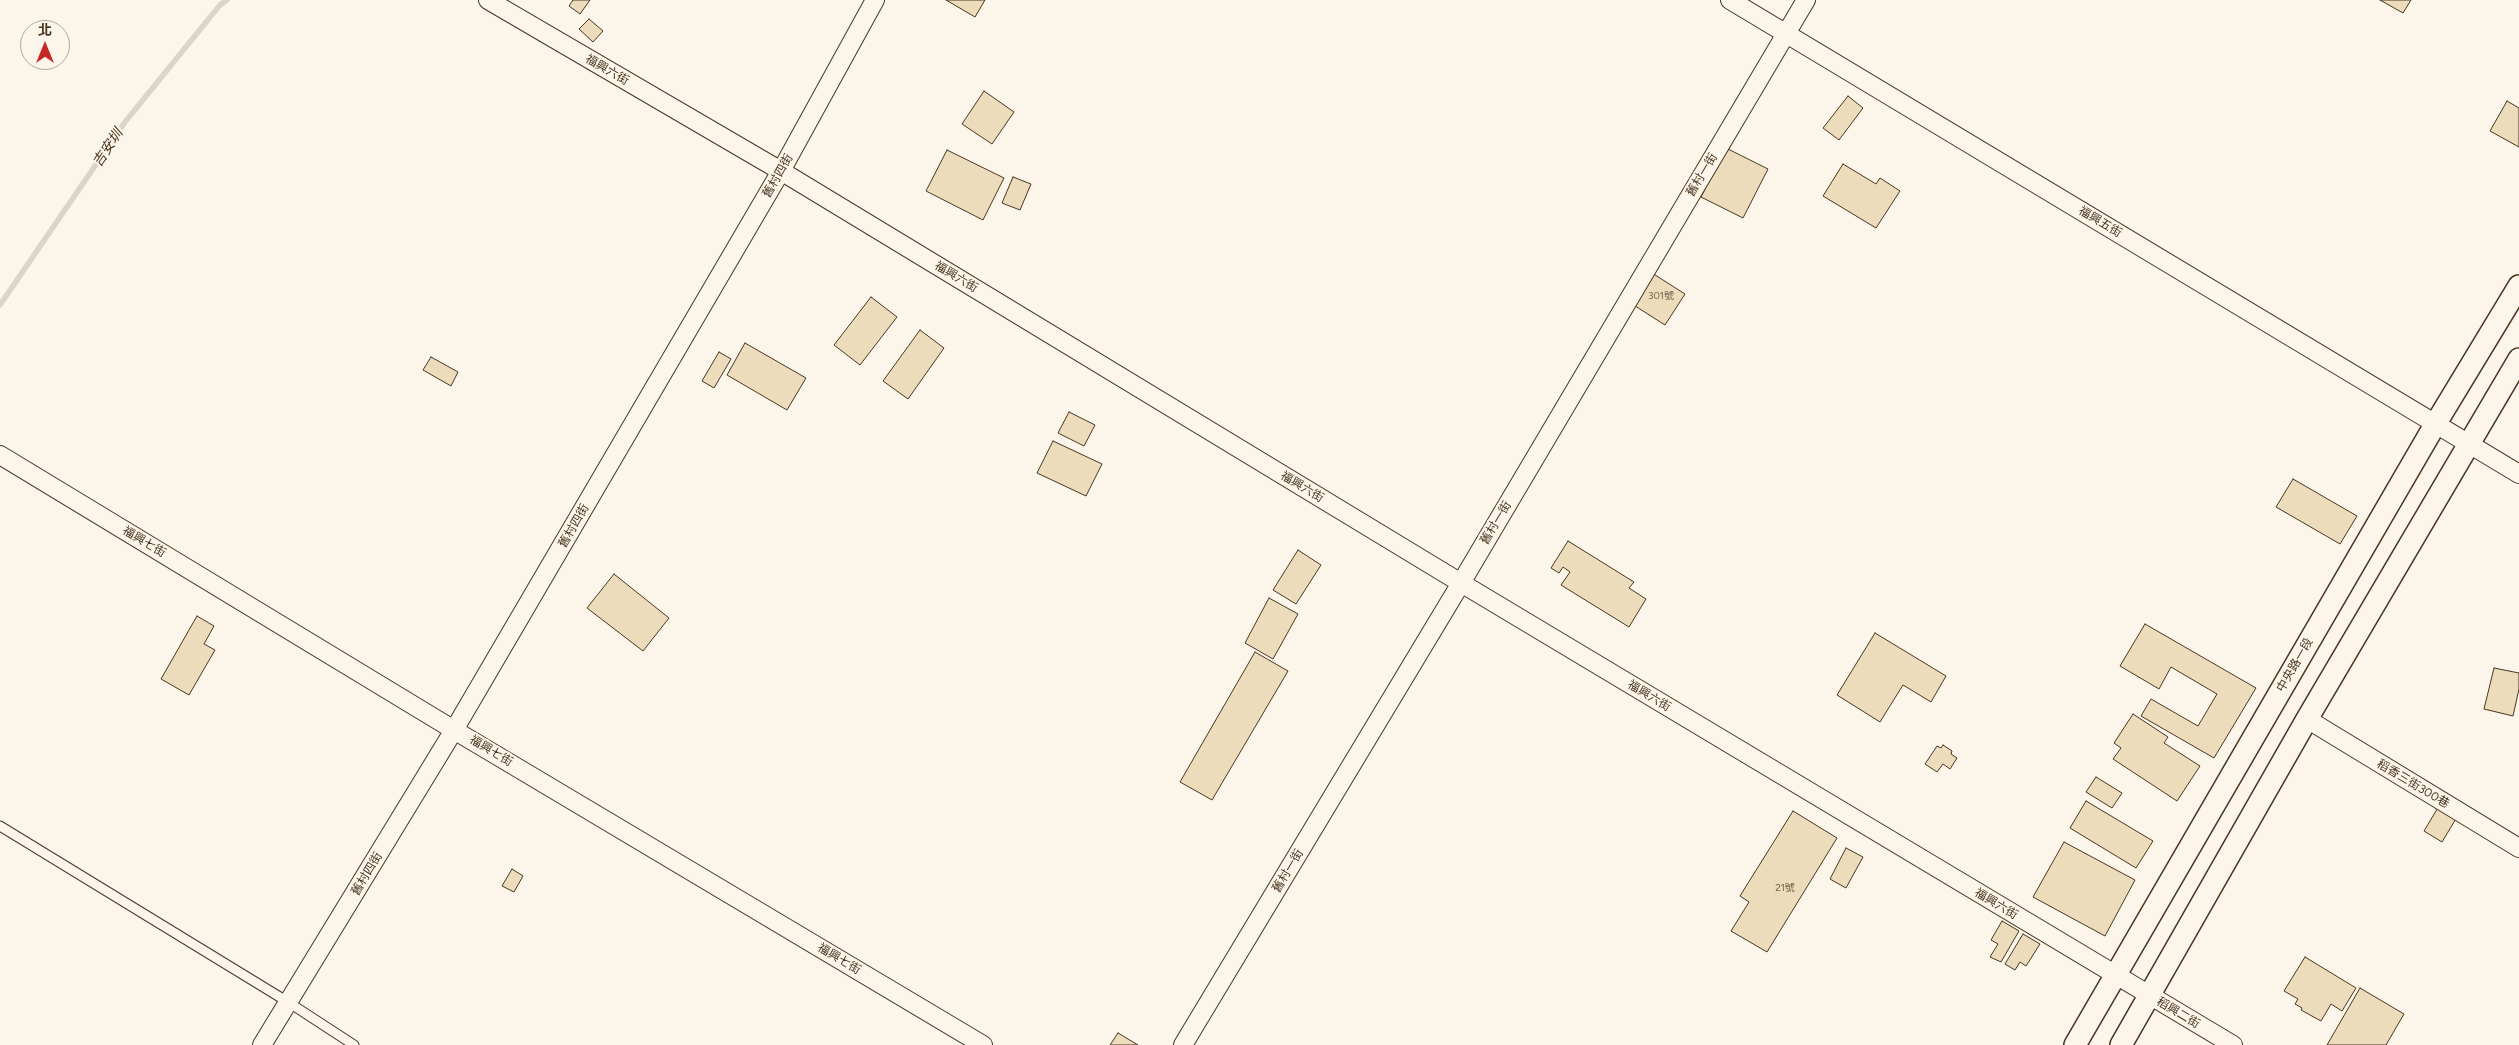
<!DOCTYPE html>
<html>
<head>
<meta charset="utf-8">
<style>
  body { margin:0 }
  #map { position:relative; width:2519px; height:1045px; overflow:hidden; background:#fbf6e9; font-family:Figtree,"Noto Sans TC",sans-serif }
  canvas { display:block }
  .north { position:absolute; left:20px; top:20px; width:50px; height:50px; box-sizing:border-box; background:#fbf6e9; border:1px solid #b4a999; border-radius:50%; rotate:0deg; font-size:14px; font-weight:700; line-height:20px; text-align:center; color:#4a3520 }
  .north::after { content:''; display:block; margin:auto; width:18px; height:22px; background:#c62828; clip-path:polygon(50% 0,100% 100%,50% 72%,0 100%) }
</style>
</head>
<body>
<div id="map">
<canvas width="2519" height="1045"></canvas>
<div class="north">北</div>
</div>
<script>
const c = document.querySelector('canvas').getContext('2d');
c.lineJoin = 'round';
const toPath = rows => new Path2D(rows.map(r => 'M' + r).join(''));
function stroke(path, color, width, dash) { c.strokeStyle = color; c.lineWidth = width; c.lineCap = dash ? 'butt' : 'round'; c.setLineDash(dash || []); c.stroke(path); }
function fill(path, color) { c.fillStyle = color; c.fill(path, 'evenodd'); }
function write(font, color, halo, rows, align = 'center') {
  c.font = font + ' Figtree,"Noto Sans TC",sans-serif'; c.lineWidth = 4; c.setLineDash([]); c.textBaseline = 'middle'; c.strokeStyle = halo; c.fillStyle = color; for (const [text, x, y, turn = 0] of rows) {
    c.save(); c.translate(x, y); c.rotate((+turn || 0) * Math.PI / 180); c.textAlign = isNaN(turn) ? turn : align; if (halo) c.strokeText(text, 0, 0); c.fillText(text, 0, 0); c.restore();
  }
}
stroke(toPath([
  [0,305,125,122,220,5,227,0]
]), '#dcd4c6', 5.5);
const building = toPath([
  [573,0,590,0,580,14,569,6,573,0],
  [946,0,985,0,975,17,946,0],
  [2380,0,2411,0,2403,13,2380,0],
  [589,19,603,31,593,42,579,29,589,19],
  [984,91,1014,112,992,144,962,124,984,91],
  [1848,96,1863,108,1839,140,1823,128,1848,96],
  [2507,101,2519,108,2519,147,2490,131,2507,101],
  [1726,148,1768,169,1743,218,1701,197,1726,148],
  [947,150,1004,178,983,220,926,191,947,150],
  [1843,164,1876,184,1880,178,1900,191,1876,228,1823,196,1843,164],
  [1013,177,1031,184,1020,210,1002,203,1013,177],
  [1652,273,1685,294,1665,325,1632,304,1652,273],
  [871,297,897,317,860,365,834,345,871,297],
  [920,330,944,348,908,399,883,381,920,330],
  [745,343,806,378,787,410,727,375,745,343],
  [719,352,731,359,714,388,702,381,719,352],
  [431,357,458,372,451,386,423,370,431,357],
  [1069,412,1095,425,1084,446,1058,433,1069,412],
  [1053,441,1102,464,1086,496,1037,473,1053,441],
  [2293,479,2357,516,2340,544,2276,507,2293,479],
  [1568,541,1634,582,1629,588,1646,599,1629,627,1561,585,1570,572,1563,567,1559,573,1551,568,1568,541],
  [1298,550,1321,565,1296,604,1273,590,1298,550],
  [614,574,669,618,643,651,587,608,614,574],
  [1269,598,1298,614,1273,659,1245,643,1269,598],
  [197,616,214,626,204,644,215,650,189,695,161,679,197,616],
  [2145,624,2256,688,2214,758,2141,716,2151,699,2198,726,2217,694,2171,667,2159,689,2120,666,2145,624],
  [1875,633,1946,676,1931,702,1903,685,1880,722,1837,695,1875,633],
  [1255,652,1288,671,1212,800,1180,782,1255,652],
  [2494,668,2519,673,2519,689,2513,716,2484,709,2494,668],
  [2133,714,2168,737,2164,743,2200,766,2177,801,2113,759,2121,748,2114,743,2133,714],
  [1943,745,1952,751,1951,754,1957,758,1950,769,1943,764,1937,772,1925,764,1937,746,1941,748,1943,745],
  [2096,777,2122,793,2112,808,2086,792,2096,777],
  [2086,801,2153,841,2136,868,2070,828,2086,801],
  [2439,806,2457,817,2442,842,2424,831,2439,806],
  [1793,811,1837,838,1767,952,1731,931,1749,902,1740,896,1793,811],
  [2064,842,2135,880,2105,936,2033,897,2064,842],
  [1846,848,1863,857,1846,888,1830,879,1846,848],
  [512,869,523,876,514,892,502,886,512,869],
  [2002,921,2019,931,2001,962,1990,957,1998,944,1991,940,2002,921],
  [2023,934,2040,944,2026,966,2020,962,2015,970,2005,964,2023,934],
  [2305,957,2356,988,2342,1011,2331,1004,2321,1021,2301,1010,2302,1008,2295,1004,2298,999,2284,991,2305,957],
  [2360,988,2404,1014,2386,1045,2327,1045,2360,988],
  [1118,1033,1138,1045,1110,1045,1118,1033]
]);
fill(building, '#ecdcbc');
stroke(building, '#4a3520', 1);
const service = toPath([
  [0,826,288,1002,354,1045]
]);
const minor = toPath([
  [488,0,781,171,1461,583,2233,1045],
  [1730,0,2519,474],
  [0,455,454,730,983,1045],
  [2307,719,2519,848],
  [262,1045,454,730,781,171,875,0],
  [1183,1045,1461,583,1806,0]
]);
const tertiary = toPath([
  [2075,1045,2436,423,2519,286],
  [2121,1045,2307,719,2519,359]
]);
stroke(service, '#4a3520', 11);
stroke(minor, '#4a3520', 20);
stroke(tertiary, '#4a3520', 24);
stroke(service, '#fbf6e9', 9);
stroke(minor, '#fbf6e9', 18);
stroke(tertiary, '#fbf6e9', 21);
write('10px', '#725f47', null, [
  ["301號",1661,296],
  ["21號",1785,888]
]);
write('12px', '#4a3520', '#fbf6e9', [
  ["福興六街",607,70,30],
  ["舊村一街",1702,175,-59],
  ["舊村四街",778,176,-60],
  ["福興五街",2100,222,31],
  ["福興六街",956,277,31],
  ["福興六街",1302,487,31],
  ["舊村一街",1496,523,-59],
  ["舊村四街",574,526,-60],
  ["福興七街",144,542,31],
  ["中央路一段",2295,665,-60],
  ["福興六街",1649,696,31],
  ["福興七街",491,751,31],
  ["稻香三街300巷",2413,784,31],
  ["舊村一街",1288,871,-59],
  ["舊村四街",367,874,-59],
  ["福興六街",1996,904,31],
  ["福興七街",839,959,31],
  ["稻興二街",2178,1013,31]
]);
write('italic 14px', '#4a3520', '#fbf6e9', [
  ["吉安圳",108,148,-56]
]);
</script>
</body>
</html>
